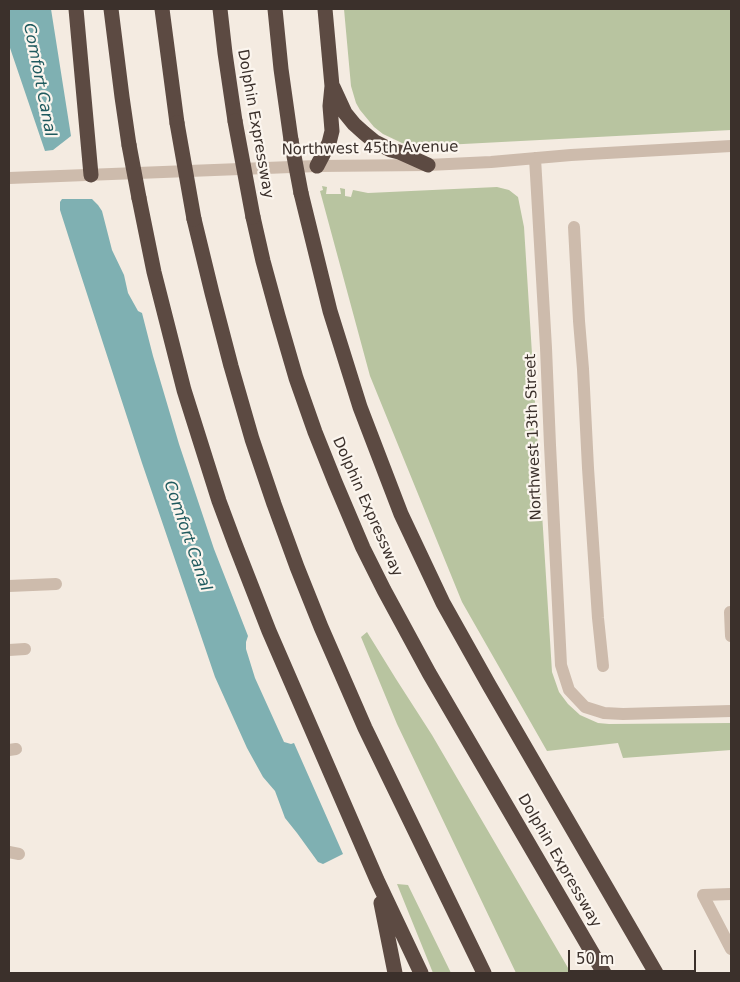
<!DOCTYPE html>
<html>
<head>
<meta charset="utf-8">
<style>
  body { margin:0 }
  #map { position:relative; width:740px; height:982px; overflow:hidden; background:#f4ebe1; font-family:"DejaVu Sans",sans-serif }
  canvas { display:block }
  .frame { position:absolute; inset:0; border:10px solid #3b302b; pointer-events:none }
  .scale { position:absolute; left:568px; top:950px; width:128px; height:22px; box-sizing:border-box; border:2px solid #3b302b; border-top:0; padding-left:6px; font-size:15px; line-height:18px; white-space:nowrap; color:#3b302b; -webkit-text-stroke:4px #fbf5ee; paint-order:stroke }
</style>
</head>
<body>
<div id="map">
<canvas width="740" height="982"></canvas>
<div class="frame"></div>
<div class="scale">50 m</div>
</div>
<script>
const c = document.querySelector('canvas').getContext('2d');
c.lineJoin = 'round';
function fill(path, color) { c.fillStyle = color; c.fill(path, 'evenodd'); }
const toPath = rows => new Path2D(rows.map(r => 'M' + r).join(''));
function stroke(path, color, width, dash) { c.strokeStyle = color; c.lineWidth = width; c.lineCap = dash ? 'butt' : 'round'; c.setLineDash(dash || []); c.stroke(path); }
function write(font, color, halo, rows, align = 'center') {
  c.font = font + ' "DejaVu Sans",sans-serif'; c.lineWidth = 4.5; c.setLineDash([]); c.textBaseline = 'middle'; c.strokeStyle = halo; c.fillStyle = color; for (const [text, x, y, turn = 0] of rows) {
    c.save(); c.translate(x, y); c.rotate((+turn || 0) * Math.PI / 180); c.textAlign = isNaN(turn) ? turn : align; if (halo) c.strokeText(text, 0, 0); c.fillText(text, 0, 0); c.restore();
  }
}
fill(toPath([
  [344,9,731,9,731,130,425,146,413,146,402,143,383,134,374,127,360,110,356,103,351,86],
  [322,186,327,187,326,194,341,194,340,188,345,189,345,196,351,197,353,190,368,193,497,187,509,190,518,197,524,227,552,672,559,692,568,704,580,715,598,723,609,724,731,723,731,750,623,758,618,743,547,751,462,602,370,376,320,191,323,190],
  [367,632,396,679,432,735,571,973,516,973,397,724,361,637],
  [397,884,408,885,451,973,433,973]
]), '#b8c4a0');
fill(toPath([
  [9,9,51,9,71,136,53,150,45,151,9,45],
  [62,199,92,199,98,205,102,211,112,250,124,275,128,293,138,311,142,313,153,356,179,444,214,549,248,636,246,642,246,649,255,678,284,742,291,744,294,743,343,854,323,864,318,862,297,833,285,818,275,791,263,777,247,748,215,677,142,463,75,257,60,210,60,202]
]), '#7fb0b2');
stroke(toPath([
  [535,158,546,348,550,445,561,665,569,690,585,707,604,713,623,714,731,711],
  [9,178,317,166,428,165,491,162,571,155,731,146],
  [574,227,579,321,583,369,588,468,598,618,603,666],
  [9,586,56,584],
  [730,612,731,636],
  [9,650,25,649],
  [9,750,16,749],
  [9,852,19,854],
  [731,894,703,895,731,949]
]), '#cdbbac', 12);
stroke(toPath([
  [76,9,91,175],
  [111,9,122,97,129,145],
  [162,9,177,123],
  [220,9,225,53,235,121],
  [275,9,281,69,291,140],
  [333,87,345,113,354,124,364,133,375,142,391,150,399,152,428,165],
  [317,166,329,143,332,131,330,106,332,86,325,9],
  [301,193,330,311,360,407,401,514,443,603,489,685,656,973],
  [139,198,154,272,184,390,219,501,235,544,269,631,377,880,421,973],
  [253,217,263,261,278,316,296,378,315,432,335,482,363,548,384,590,429,673,604,973],
  [194,219,212,293,231,366,252,439,274,504,297,567,321,627,365,728,484,973],
  [381,903,395,973]
]), '#5c4a42', 15);
stroke(toPath([
  [235,121,253,217],
  [177,123,194,219],
  [291,140,301,193],
  [129,145,139,198]
]), '#5c4a42', 15);
write('15px', '#3b302b', '#fbf5ee', [
  ["Dolphin Expressway",255,124,80],
  ["Northwest 45th Avenue",370,149,-1],
  ["Northwest 13th Street",534,437,-92],
  ["Dolphin Expressway",367,507,66],
  ["Dolphin Expressway",559,861,60]
]);
write('italic 16px', '#1f5a5e', '#fbf5ee', [
  ["Comfort Canal",39,80,79],
  ["Comfort Canal",187,536,71]
]);
</script>
</body>
</html>
